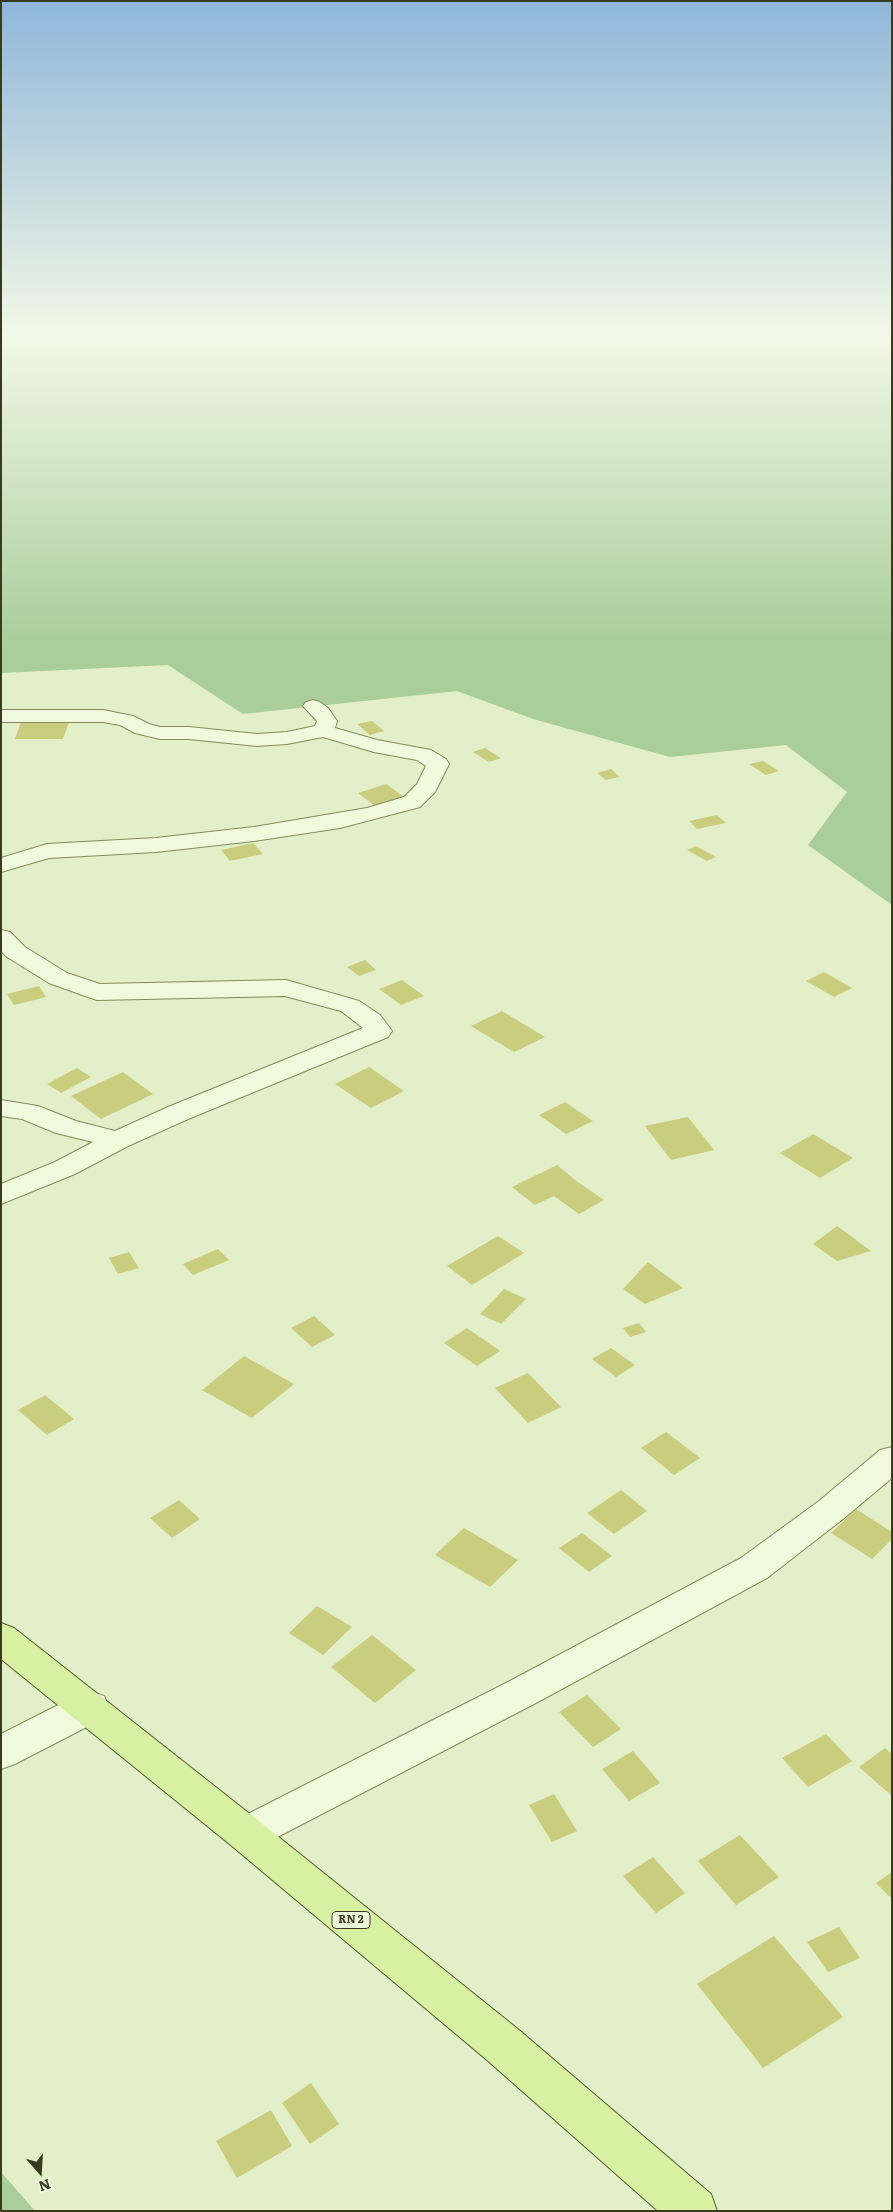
<!DOCTYPE html>
<html>
<head>
<meta charset="utf-8">
<style>
  body { margin:0 }
  #map { position:relative; width:893px; height:2212px; overflow:hidden; background:#e2efc8; font-family:Literata,serif }
  canvas { display:block }
  .frame { position:absolute; inset:0; border:2px solid #383b20; pointer-events:none }
  .north { position:absolute; left:15px; top:2147px; width:50px; height:50px; -webkit-text-stroke:4px #ecf6d8; paint-order:stroke; rotate:161deg; font-size:14px; font-weight:700; line-height:20px; text-align:center; color:#383b20 }
  .north::after { content:''; display:block; margin:auto; width:18px; height:22px; background:#383b20; clip-path:polygon(50% 0,100% 100%,50% 72%,0 100%) }
</style>
</head>
<body>
<div id="map">
<canvas width="893" height="2212"></canvas>
<div class="frame"></div>
<div class="north">N</div>
</div>
<script>
const c = document.querySelector('canvas').getContext('2d');
c.lineJoin = 'round';
function fill(path, color) { c.fillStyle = color; c.fill(path, 'evenodd'); }
const toPath = rows => new Path2D(rows.map(r => 'M' + r).join(''));
function stroke(path, color, width, dash) { c.strokeStyle = color; c.lineWidth = width; c.lineCap = dash ? 'butt' : 'round'; c.setLineDash(dash || []); c.stroke(path); }
function write(font, color, halo, rows, align = 'center') {
  c.font = font + ' Literata,serif'; c.lineWidth = 4; c.setLineDash([]); c.textBaseline = 'middle'; c.strokeStyle = halo; c.fillStyle = color; for (const [text, x, y, turn = 0] of rows) {
    c.save(); c.translate(x, y); c.rotate((+turn || 0) * Math.PI / 180); c.textAlign = isNaN(turn) ? turn : align; if (halo) c.strokeText(text, 0, 0); c.fillText(text, 0, 0); c.restore();
  }
}
fill(toPath([
  [1,336,892,336,892,905,808,845,847,792,786,745,670,757,533,719,457,691,243,714,168,665,1,673],
  [1,2172,35,2211,1,2211]
]), '#a9cd9b');
fill(toPath([
  [372,721,384,731,370,735,357,724],
  [21,722,69,722,63,739,15,739],
  [485,748,501,758,489,762,473,752],
  [763,761,779,771,766,775,749,764],
  [611,769,620,777,606,780,597,773],
  [386,784,407,799,378,808,358,793],
  [717,815,726,823,697,829,689,821],
  [253,843,263,854,230,861,221,850],
  [696,846,716,857,707,861,687,850],
  [365,960,376,970,359,976,347,967],
  [824,972,852,988,834,997,806,981],
  [402,980,424,996,401,1005,379,989],
  [39,986,46,997,14,1005,7,994],
  [502,1011,545,1037,514,1052,471,1026],
  [369,1067,404,1091,371,1108,335,1084],
  [77,1068,91,1077,61,1093,47,1084],
  [123,1072,153,1094,101,1119,71,1096],
  [565,1102,593,1121,566,1134,539,1115],
  [688,1117,714,1150,671,1160,645,1126],
  [813,1134,853,1158,820,1178,780,1153],
  [557,1165,579,1183,604,1200,579,1214,554,1196,535,1205,512,1187],
  [837,1226,871,1251,837,1261,813,1244],
  [498,1236,524,1253,472,1285,447,1266],
  [218,1249,229,1260,193,1275,183,1264],
  [129,1252,139,1268,118,1274,109,1258],
  [648,1262,683,1288,645,1304,623,1289],
  [504,1289,526,1299,501,1324,480,1314],
  [314,1316,335,1335,312,1347,291,1328],
  [639,1323,646,1332,630,1337,623,1328],
  [467,1328,500,1351,477,1366,444,1343],
  [611,1348,635,1365,616,1377,592,1359],
  [244,1356,294,1384,252,1418,202,1390],
  [528,1373,561,1407,528,1423,495,1388],
  [45,1395,74,1419,47,1435,18,1410],
  [666,1432,700,1458,674,1475,641,1448],
  [621,1490,647,1511,614,1534,587,1513],
  [179,1500,200,1519,172,1538,150,1518],
  [856,1509,892,1532,892,1539,872,1559,831,1533],
  [464,1528,518,1560,490,1587,435,1555],
  [582,1533,612,1556,589,1572,559,1548],
  [317,1606,352,1627,323,1655,289,1633],
  [372,1635,416,1670,375,1703,331,1667],
  [587,1695,621,1729,593,1747,559,1712],
  [826,1734,852,1761,808,1787,782,1758],
  [885,1748,892,1754,892,1796,859,1767],
  [633,1751,660,1783,629,1801,602,1769],
  [554,1794,577,1831,552,1842,529,1805],
  [740,1835,779,1877,736,1905,698,1861],
  [653,1857,685,1893,656,1913,623,1876],
  [892,1872,892,1899,876,1883],
  [839,1927,860,1958,828,1972,807,1942],
  [774,1936,843,2017,763,2068,697,1984],
  [311,2083,339,2124,310,2144,282,2103],
  [271,2110,292,2146,237,2178,216,2141]
]), '#cacc7e');
const minor = toPath([
  [313,700,320,702,328,708,337,721,335,728,377,740,431,750,446,759,449,764,435,792,420,807,340,828,254,841,156,852,49,858,1,872,1,858,47,844,156,838,254,827,367,808,404,797,417,784,426,766,417,760,374,752,323,737,287,744,257,746,189,739,160,739,135,733,120,725,103,722,1,722,1,710,103,710,133,716,149,724,160,727,189,727,257,734,287,732,315,726,317,721,303,706,306,702,313,700],
  [1,930,10,932,25,947,67,973,100,984,286,980,359,1001,380,1015,392,1031,388,1037,188,1119,128,1146,75,1174,1,1204,1,1184,55,1162,93,1142,56,1133,22,1119,1,1116,1,1100,38,1106,76,1121,115,1131,168,1107,363,1028,341,1011,285,996,97,1000,88,997,49,983,7,957,1,951,1,930],
  [892,1447,892,1478,843,1519,767,1578,534,1704,260,1846,246,1851,232,1846,226,1834,232,1822,508,1682,741,1558,819,1501,880,1450,892,1447],
  [90,1691,104,1696,109,1707,104,1718,15,1764,1,1769,1,1734,76,1696,90,1691]
]);
const primary = toPath([
  [1,1623,14,1628,260,1822,519,2030,711,2194,717,2211,658,2211,487,2060,232,1846,1,1659,1,1623]
]);
stroke(minor, '#848b5d', 2);
stroke(primary, '#555931', 2);
fill(minor, '#f0f9dc');
fill(primary, '#d8f0a1');
const sky = c.createLinearGradient(0, 0, 0, 646);
sky.addColorStop(0, '#8fb6d9');
sky.addColorStop(0.52, '#f2f8e6');
sky.addColorStop(1, '#f2f8e600');
c.fillStyle = sky;
c.fillRect(0, 0, 893, 646);
for (const [x, y, w] of [
  [351,1920,38]
]) { const box = new Path2D(); box.roundRect(x - w / 2, y - 8.5, w, 17, 4); c.fillStyle = '#ecf6d8'; c.fill(box); stroke(box, '#383b20', 1); }
write('bold 11px', '#383b20', null, [
  ["RN 2",351,1920]
]);
</script>
</body>
</html>
